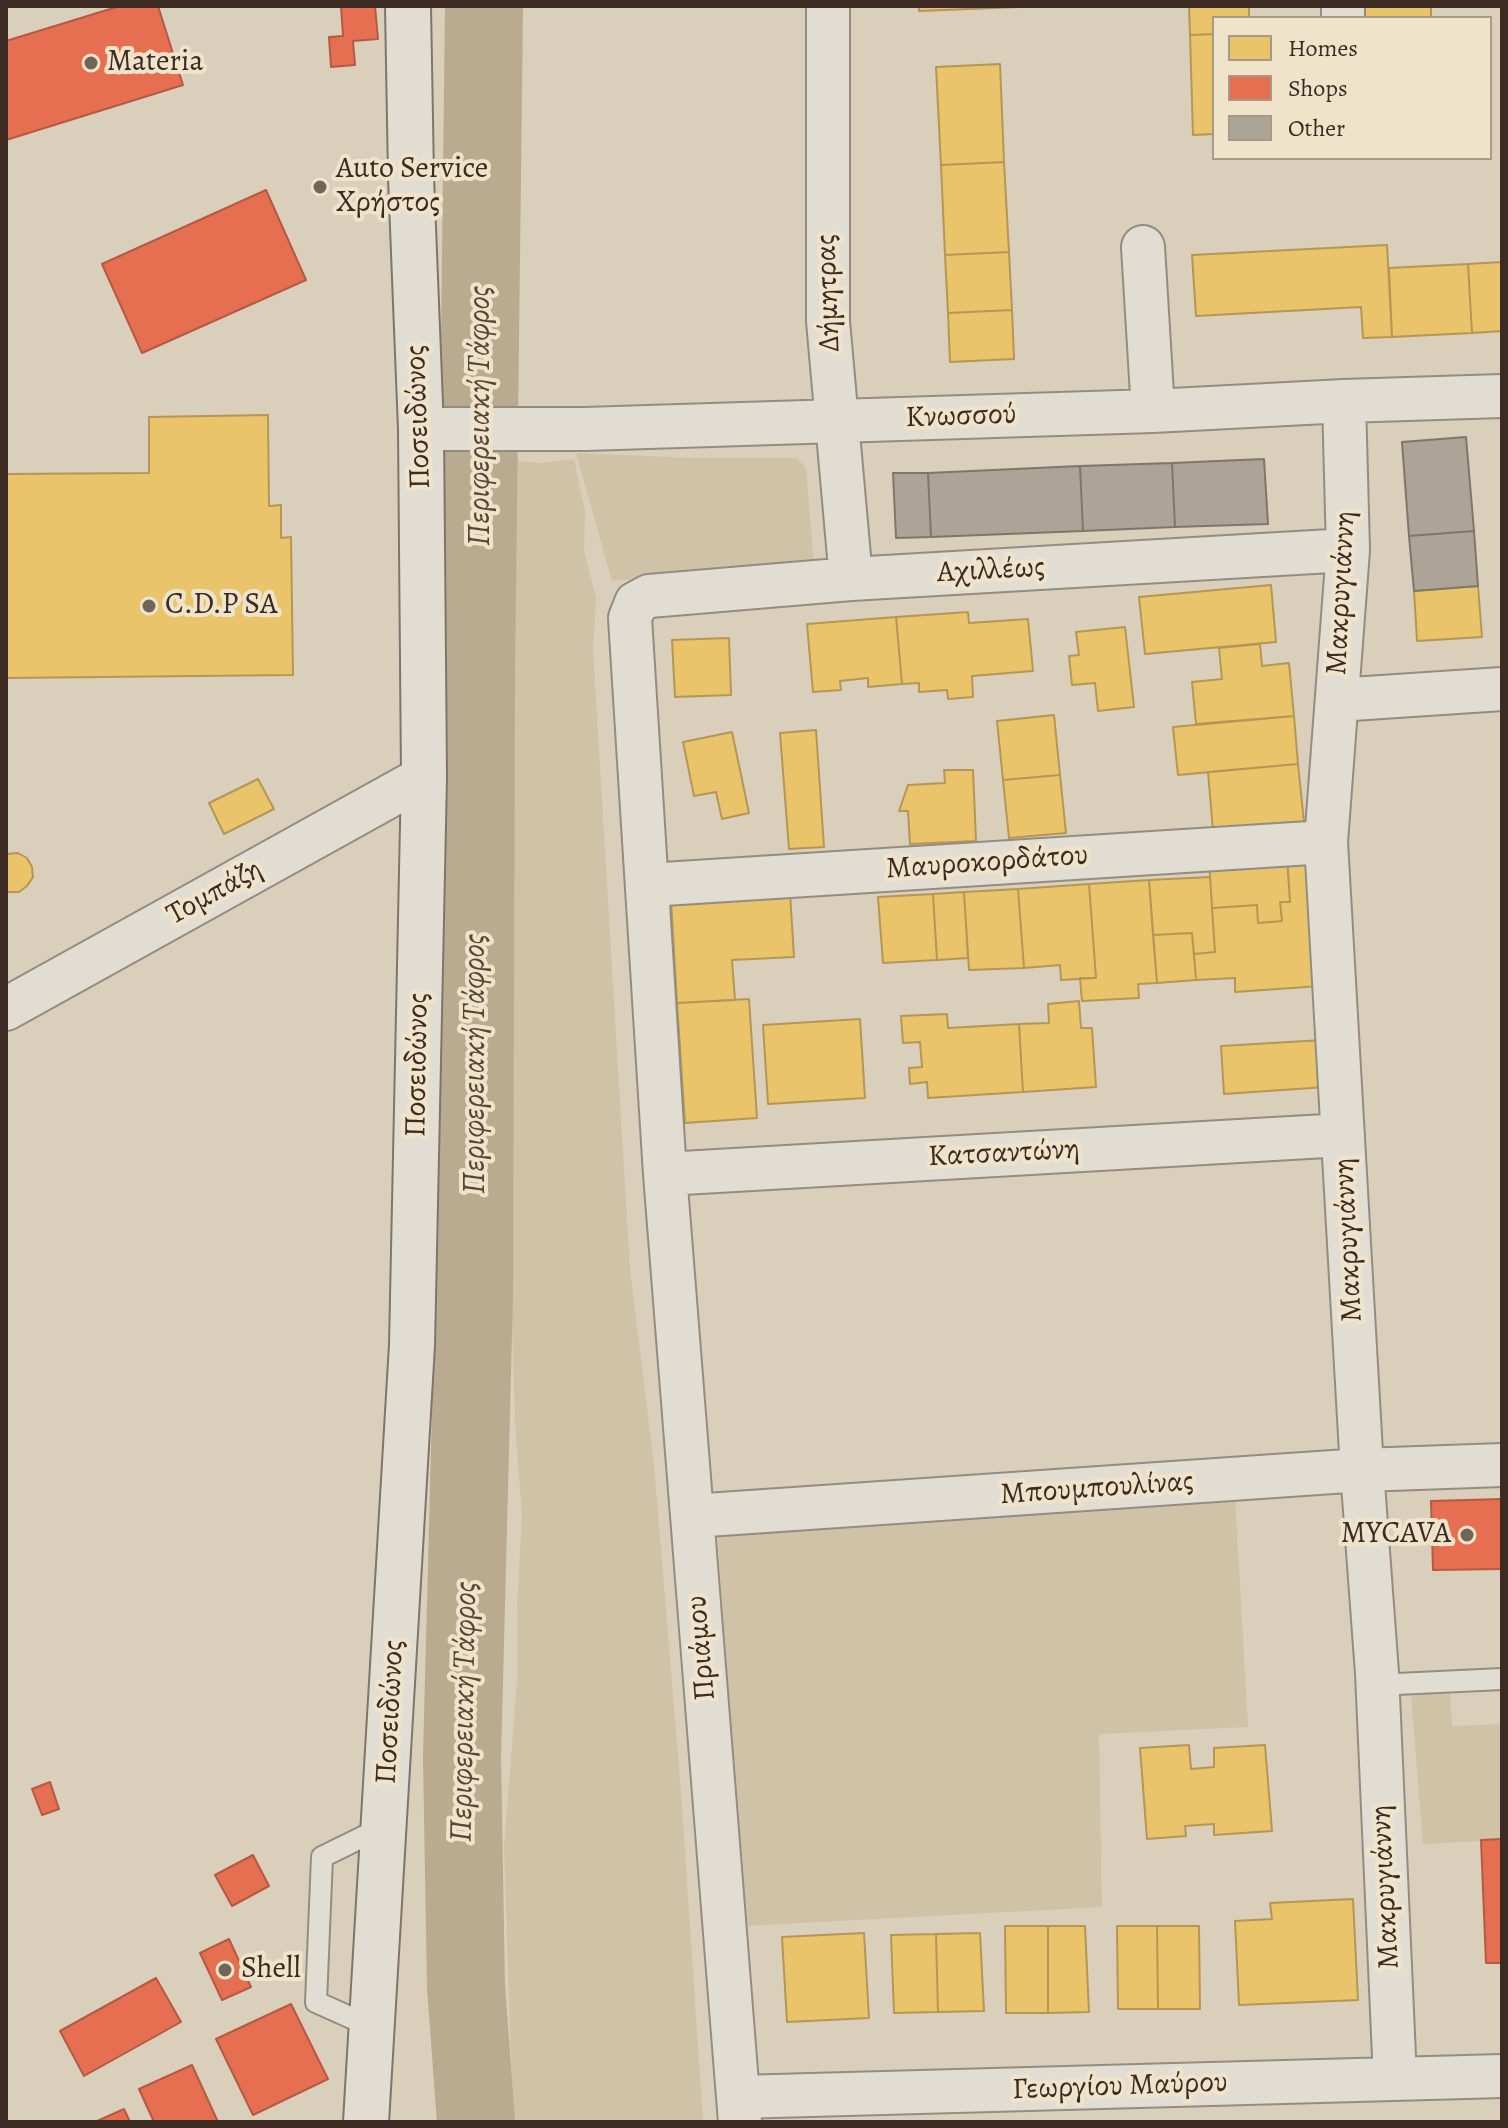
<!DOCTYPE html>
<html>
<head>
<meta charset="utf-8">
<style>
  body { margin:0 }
  #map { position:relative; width:1508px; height:2128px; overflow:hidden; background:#d9cfba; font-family:Alegreya,serif }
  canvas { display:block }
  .frame { position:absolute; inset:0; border:8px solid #3c2a23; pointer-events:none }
  .legend { position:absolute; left:1212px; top:16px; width:280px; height:144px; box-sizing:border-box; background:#efe3ca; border:2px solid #a79987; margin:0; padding:10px 14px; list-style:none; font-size:24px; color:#3c2a23 }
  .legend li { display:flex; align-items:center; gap:16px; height:40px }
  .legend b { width:40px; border:2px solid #a79987 }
</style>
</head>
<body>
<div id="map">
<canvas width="1508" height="2128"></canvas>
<div class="frame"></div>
<ul class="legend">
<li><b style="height:22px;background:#e9c46a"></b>Homes</li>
<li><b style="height:22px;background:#e76f51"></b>Shops</li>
<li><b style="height:22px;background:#aca496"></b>Other</li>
</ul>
</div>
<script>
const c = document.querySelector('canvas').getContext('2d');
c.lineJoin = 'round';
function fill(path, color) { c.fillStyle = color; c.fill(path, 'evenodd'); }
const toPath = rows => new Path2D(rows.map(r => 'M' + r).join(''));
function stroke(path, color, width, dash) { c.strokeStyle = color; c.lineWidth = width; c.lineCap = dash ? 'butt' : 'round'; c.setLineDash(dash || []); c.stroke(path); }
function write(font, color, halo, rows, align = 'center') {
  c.font = font + ' Alegreya,serif'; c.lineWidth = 8; c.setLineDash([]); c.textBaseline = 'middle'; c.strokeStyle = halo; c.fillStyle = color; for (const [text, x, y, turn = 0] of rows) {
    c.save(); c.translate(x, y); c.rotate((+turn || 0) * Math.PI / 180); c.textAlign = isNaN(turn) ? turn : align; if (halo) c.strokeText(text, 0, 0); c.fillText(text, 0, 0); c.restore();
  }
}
fill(toPath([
  [576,453,691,458,797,458,806,468,814,566,612,581],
  [574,459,585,512,584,550,596,598,593,650,630,1270,654,1465,681,1792,703,2122,513,2122,504,1847,517,1682,517,1609,522,1514,515,1424,504,1040,505,460,541,463],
  [1235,1498,1248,1727,1099,1734,1102,1907,744,1926,717,1528],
  [1450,1693,1452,1726,1502,1724,1502,1840,1423,1844,1411,1696]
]), '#d0c2a6');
const homes = toPath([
  [919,6,1019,6,1019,7,919,11,919,6],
  [1189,6,1249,6,1249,18,1214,18,1214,34,1190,35,1189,6],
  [1365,6,1431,6,1431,18,1365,18,1365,6],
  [1214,34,1214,134,1193,135,1190,35,1214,34],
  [1000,64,1004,162,941,165,936,67,1000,64],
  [1004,162,1009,252,945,255,941,165,1004,162],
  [1387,245,1392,337,1363,338,1361,307,1196,316,1192,255,1387,245],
  [1009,252,1012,310,948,313,945,255,1009,252],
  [1502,262,1502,331,1472,333,1468,264,1502,262],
  [1468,264,1472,333,1392,337,1389,268,1468,264],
  [1012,310,1014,359,950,362,948,313,1012,310],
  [268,415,269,506,281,505,281,538,291,537,293,675,6,678,6,474,149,473,149,417,268,415],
  [1271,585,1276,642,1145,654,1139,597,1271,585],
  [1478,586,1482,637,1417,641,1414,591,1478,586],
  [968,612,969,623,1028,619,1033,671,972,676,973,697,948,699,947,690,919,692,919,683,902,684,896,617,968,612],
  [896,617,902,684,868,687,868,678,840,681,841,690,813,692,807,624,896,617],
  [1125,627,1134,707,1098,711,1095,683,1072,685,1069,656,1079,655,1076,632,1125,627],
  [729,638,731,695,675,697,672,640,729,638],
  [1260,644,1262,666,1289,663,1294,716,1196,724,1192,682,1222,679,1219,648,1260,644],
  [1054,715,1060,775,1003,780,997,721,1054,715],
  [1294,716,1298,764,1178,775,1173,727,1294,716],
  [816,730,824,847,789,849,780,733,816,730],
  [732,732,749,813,722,819,716,792,694,796,683,742,732,732],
  [1298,764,1304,822,1213,830,1208,772,1298,764],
  [944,770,973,770,976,841,910,844,908,811,899,811,908,785,945,783,944,770],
  [1060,775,1066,833,1009,838,1003,780,1060,775],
  [258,779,274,809,224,834,209,803,258,779],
  [18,853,27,858,32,867,33,877,27,886,19,892,8,892,6,890,6,854,18,853],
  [1287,855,1290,902,1280,902,1282,921,1258,923,1257,905,1212,908,1209,860,1287,855],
  [1311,857,1320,986,1235,992,1235,978,1196,980,1194,954,1215,952,1212,908,1257,905,1258,923,1282,921,1280,902,1290,902,1287,858,1311,857],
  [1210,877,1215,952,1194,954,1192,933,1153,935,1149,880,1210,877],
  [1149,880,1157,983,1138,984,1139,998,1082,1001,1080,978,1096,978,1089,884,1149,880],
  [1089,884,1096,978,1061,980,1060,965,1024,968,1018,889,1089,884],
  [1018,889,1024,968,969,970,964,892,1018,889],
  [964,892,968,958,937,960,933,894,964,892],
  [790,893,794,957,732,960,735,1000,677,1003,671,900,790,893],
  [933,894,937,960,883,963,878,897,933,894],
  [1192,933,1196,980,1157,983,1153,935,1192,933],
  [749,999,757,1118,685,1123,677,1003,749,999],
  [1079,1001,1081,1028,1092,1028,1096,1087,1023,1092,1019,1024,1049,1023,1048,1004,1079,1001],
  [947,1014,948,1028,1019,1024,1023,1092,928,1098,927,1082,910,1084,909,1068,922,1067,920,1042,903,1043,901,1016,947,1014],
  [860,1019,865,1098,768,1104,763,1025,860,1019],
  [1323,1040,1326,1087,1224,1094,1221,1046,1323,1040],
  [1189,1745,1191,1769,1214,1767,1214,1748,1265,1745,1272,1831,1214,1835,1214,1824,1185,1826,1186,1836,1147,1839,1140,1748,1189,1745],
  [1353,1899,1358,2000,1239,2005,1235,1921,1272,1919,1270,1903,1353,1899],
  [1005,1926,1048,1926,1048,2013,1006,2013,1005,1926],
  [1048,1926,1085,1926,1089,2012,1048,2013,1048,1926],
  [1117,1926,1157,1926,1158,2009,1118,2009,1117,1926],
  [1157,1926,1199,1926,1200,2009,1158,2009,1157,1926],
  [864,1933,869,2018,787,2022,782,1937,864,1933],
  [980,1933,984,2011,938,2012,936,1934,980,1933],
  [936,1934,938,2012,894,2013,891,1935,936,1934]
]);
fill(homes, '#e9c46a');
stroke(homes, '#b59655', 2);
const shops = toPath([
  [120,6,158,6,183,85,6,140,6,41,120,6],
  [341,6,375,6,378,39,353,41,355,65,331,67,329,37,343,36,341,6],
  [266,190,306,280,142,353,102,264,266,190],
  [1502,1499,1502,1569,1433,1570,1431,1501,1502,1499],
  [50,1782,59,1809,42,1815,32,1789,50,1782],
  [1502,1839,1502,1963,1486,1963,1481,1840,1502,1839],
  [253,1855,269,1886,232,1906,215,1875,253,1855],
  [229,1939,251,1987,222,2000,200,1953,229,1939],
  [156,1978,181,2022,84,2076,60,2031,156,1978],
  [291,2004,328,2079,253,2115,216,2039,291,2004],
  [192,2065,218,2122,154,2122,139,2089,192,2065],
  [124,2109,130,2122,95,2122,124,2109]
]);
fill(shops, '#e76f51');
stroke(shops, '#b45a43', 2);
stroke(toPath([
  [476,2122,466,1986,462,1757,474,1296,476,674,484,6]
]), '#baaa90', 78);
const building = toPath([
  [1466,437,1474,531,1409,536,1402,442,1466,437],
  [1264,459,1268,524,1175,527,1172,463,1264,459],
  [1172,463,1175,527,1083,531,1080,466,1172,463],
  [1080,466,1083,531,931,537,928,473,1080,466],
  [893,473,928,473,931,537,896,538,893,473],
  [1474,531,1478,586,1414,591,1409,536,1474,531]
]);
fill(building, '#aca496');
stroke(building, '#7e766b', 2);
const lane = toPath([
  [1376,1685,1502,1679],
  [374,2028,316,2002,322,1857,385,1826]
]);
const street = toPath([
  [828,6,828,321,851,579],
  [1343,6,1343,18],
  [1143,247,1153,411],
  [1344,401,1348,550,1326,842,1362,1470,1377,1673,1395,2079],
  [421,429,585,429,1153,411,1344,401,1502,396],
  [1337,700,1502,689],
  [648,885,1326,842],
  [6,1009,424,777],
  [665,1174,1343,1135],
  [692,1516,1362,1470,1502,1465],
  [738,2097,1502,2076],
  [740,2122,665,1174,630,618,636,603,649,596,851,579,1348,550]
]);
const secondary = toPath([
  [366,2122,412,1345,424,777,421,429,411,177,408,6]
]);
stroke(lane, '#948c80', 24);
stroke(street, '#948c80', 46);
stroke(secondary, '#7e766b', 48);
stroke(lane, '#e2ddd2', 20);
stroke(street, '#e2ddd2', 42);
stroke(secondary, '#e2ddd2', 44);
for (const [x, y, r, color] of [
  [91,63,8,"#736458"],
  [320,187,8,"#736458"],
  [149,606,8,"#736458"],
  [1467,1535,8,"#736458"],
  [225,1970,8,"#736458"]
]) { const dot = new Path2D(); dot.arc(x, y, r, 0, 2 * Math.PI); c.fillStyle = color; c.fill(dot); stroke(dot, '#efe3ca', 3); }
write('30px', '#3c2a23', '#efe3ca', [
  ["Materia",107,63],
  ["Auto Service",336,170],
  ["Χρήστος",336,204],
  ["C.D.P SA",165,606],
  ["MYCAVA",1451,1535,"right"],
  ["Shell",241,1970]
], 'left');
write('30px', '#3c2a23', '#efe3ca', [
  ["Δήμητρας",829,293,-92],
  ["Ποσειδώνος",419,417,-92],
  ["Κνωσσού",961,417,-2],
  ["Αχιλλέως",991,571,-3],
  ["Μακρυγιάννη",1342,593,-87],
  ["Μαυροκορδάτου",987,863,-4],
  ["Τομπάζη",215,893,-29],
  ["Ποσειδώνος",418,1065,-89],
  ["Κατσαντώνη",1004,1154,-3],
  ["Μακρυγιάννη",1349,1240,-93],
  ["Μπουμπουλίνας",1097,1489,-4],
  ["Πριάμου",702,1648,-95],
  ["Ποσειδώνος",391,1712,-87],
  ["Μακρυγιάννη",1386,1887,-93],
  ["Γεωργίου Μαύρου",1120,2087,-2]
]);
write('italic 32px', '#58463a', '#efe3ca', [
  ["Περιφερειακή Τάφρος",481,416,-90],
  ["Περιφερειακή Τάφρος",476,1064,-90],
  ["Περιφερειακή Τάφρος",465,1712,-89]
]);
</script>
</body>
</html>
